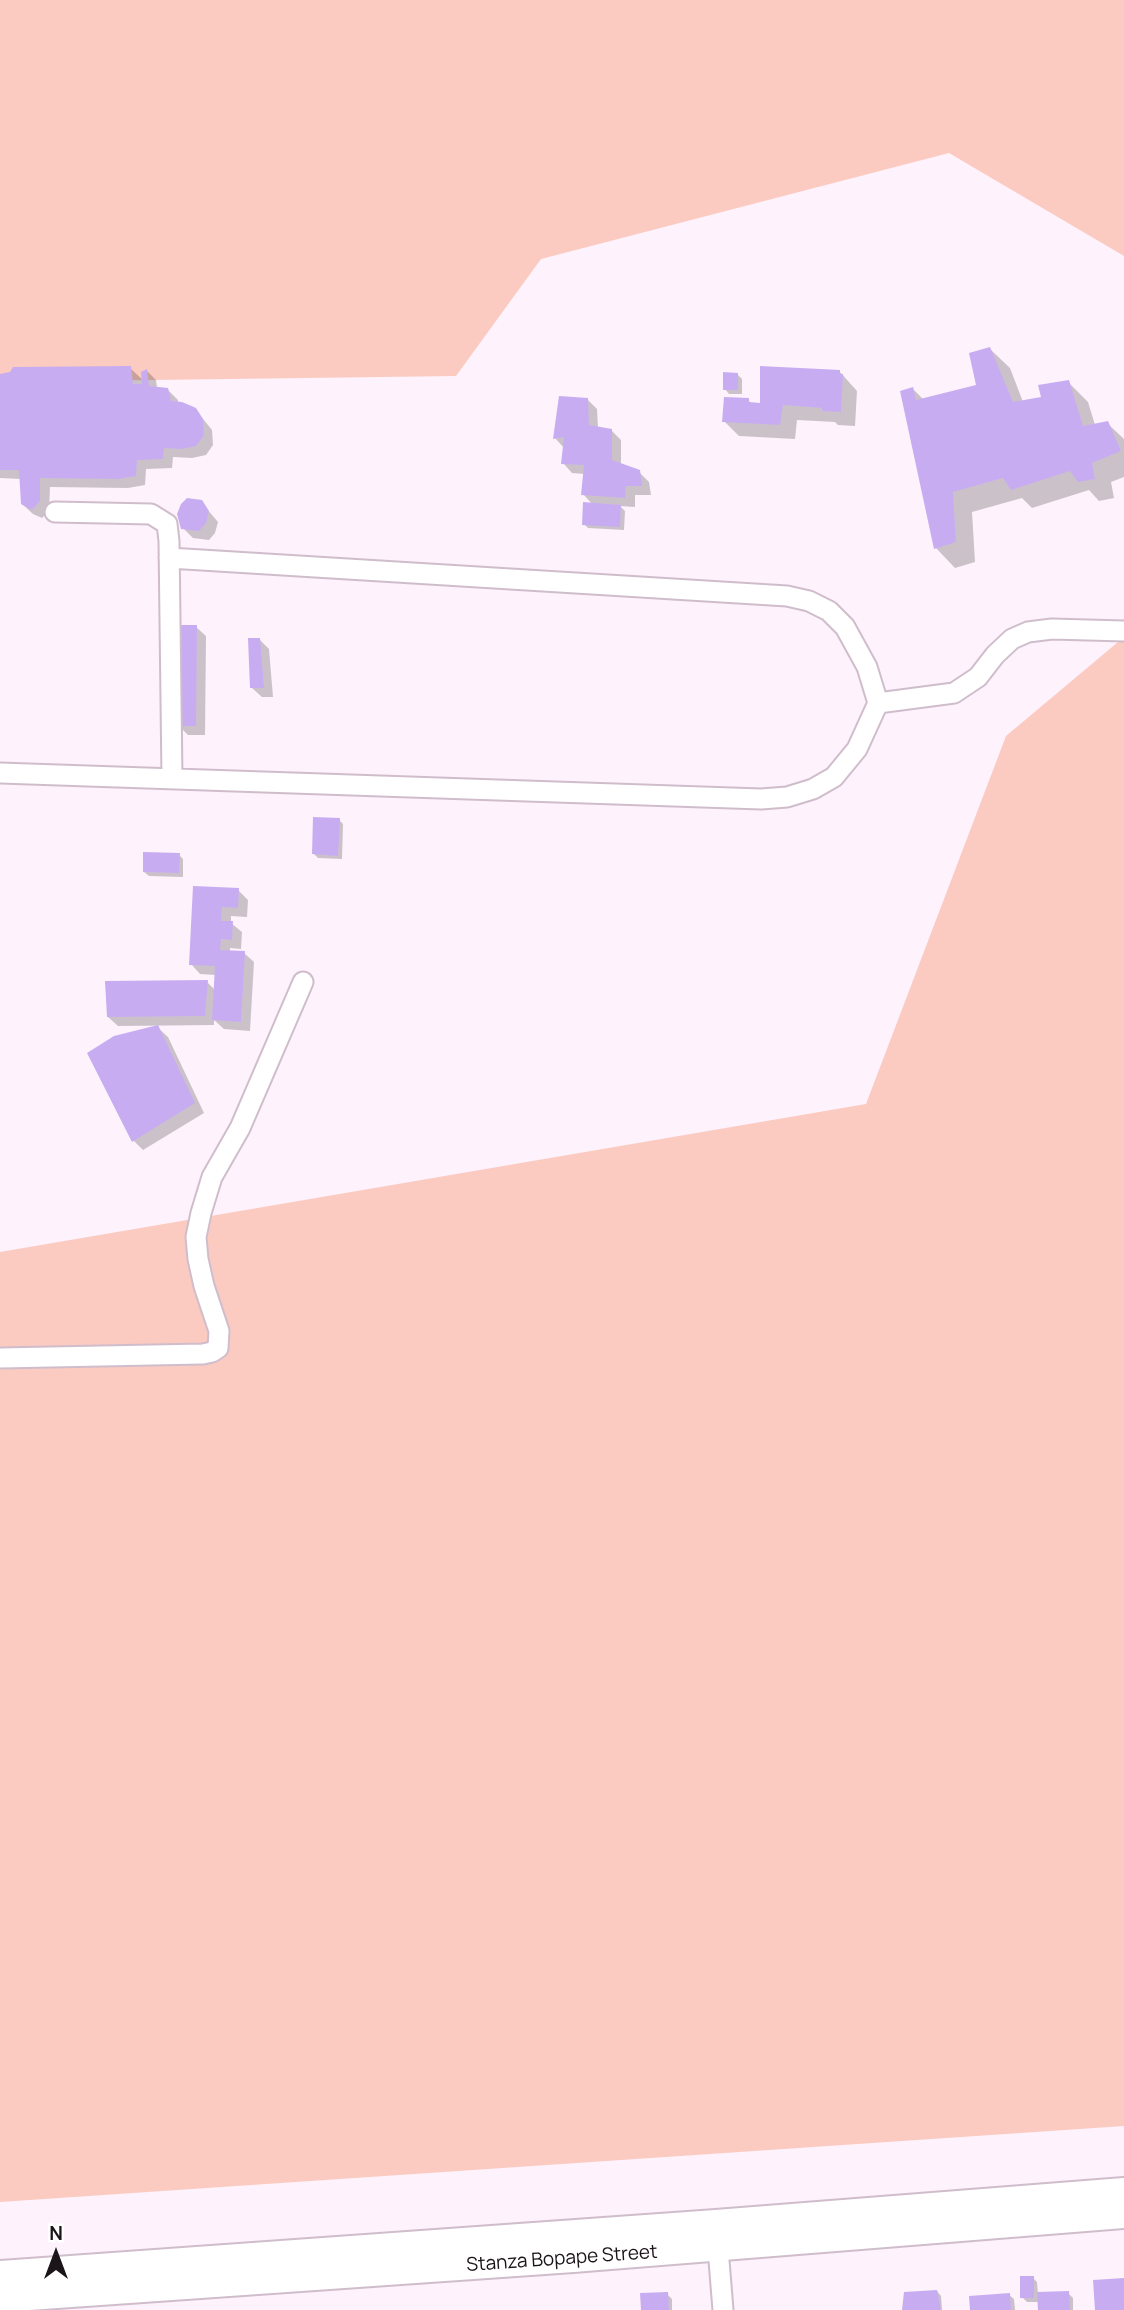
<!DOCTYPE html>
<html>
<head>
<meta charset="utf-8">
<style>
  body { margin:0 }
  #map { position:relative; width:1124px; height:2310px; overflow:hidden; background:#fef2fc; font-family:Manrope,sans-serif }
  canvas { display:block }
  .north { position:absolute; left:21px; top:2219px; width:70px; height:70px; -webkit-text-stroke:5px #fff; paint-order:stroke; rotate:0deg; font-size:19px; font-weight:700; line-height:28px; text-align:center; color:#1b1419 }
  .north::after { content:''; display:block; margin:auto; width:24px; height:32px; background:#1b1419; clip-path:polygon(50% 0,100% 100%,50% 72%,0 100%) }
</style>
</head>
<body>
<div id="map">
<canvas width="1124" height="2310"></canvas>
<div class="north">N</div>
</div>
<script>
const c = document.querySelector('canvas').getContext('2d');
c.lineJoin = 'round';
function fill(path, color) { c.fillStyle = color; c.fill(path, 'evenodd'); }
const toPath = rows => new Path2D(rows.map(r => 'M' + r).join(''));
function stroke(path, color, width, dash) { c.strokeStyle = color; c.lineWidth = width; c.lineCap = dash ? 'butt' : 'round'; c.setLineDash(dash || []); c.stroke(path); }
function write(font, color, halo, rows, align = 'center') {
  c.font = font + ' Manrope,sans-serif'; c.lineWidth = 7; c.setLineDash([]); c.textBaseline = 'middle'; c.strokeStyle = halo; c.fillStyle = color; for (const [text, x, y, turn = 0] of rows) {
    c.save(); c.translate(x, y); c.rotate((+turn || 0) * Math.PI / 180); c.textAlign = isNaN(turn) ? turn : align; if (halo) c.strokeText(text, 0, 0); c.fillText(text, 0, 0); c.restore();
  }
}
fill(toPath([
  [0,0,1124,0,1124,256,949,153,541,259,456,376,0,382],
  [1124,637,1124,2126,0,2202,0,1252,866,1104,1006,736]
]), '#fbcbc1');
fill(toPath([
  [990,349,1010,368,1023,402,1043,398,1068,382,1088,402,1095,425,1107,423,1124,439,1124,477,1111,482,1114,498,1099,501,1089,490,1032,508,1022,498,972,512,975,562,955,568,936,548,913,389,924,400,978,387],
  [130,368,144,381,147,371,156,380,157,388,168,390,178,400,178,403,195,409,212,430,213,445,206,455,192,458,173,457,172,468,146,469,145,485,128,488,50,487,49,511,42,518,33,514,22,504,21,479,0,478,0,376],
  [840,372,857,391,855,426,838,425,835,422,797,420,795,439,739,436,724,421,748,400,752,404,762,405],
  [738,375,742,379,742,394,729,394,725,389],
  [587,399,597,409,598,428,611,430,621,440,621,465,639,472,649,482,651,495,635,495,635,507,620,506,625,511,624,530,588,528,584,524,593,505,583,494,585,474,572,473,563,463,564,448,555,438],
  [201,502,218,522,215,533,209,540,193,538,183,528],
  [196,627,206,636,205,735,188,735,178,725],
  [259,639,269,649,273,697,262,697,252,688],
  [339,820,343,824,342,859,318,858,314,854],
  [179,855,183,859,183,877,149,876,144,872],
  [194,888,238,890,248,900,247,917,231,916,231,923,242,932,241,949,230,948,230,952,244,953,254,962,250,1031,224,1029,214,1020,214,1025,118,1026,108,1017,207,982,215,990,216,975,200,974,191,964],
  [157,1027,168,1037,204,1113,143,1150,134,1141,89,1054],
  [1033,2278,1037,2282,1038,2294,1068,2293,1073,2298,1073,2310,1040,2310,1039,2302,1027,2302,1022,2297],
  [937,2291,941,2296,942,2310,904,2310],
  [667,2294,672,2299,672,2310,643,2310],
  [1009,2295,1014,2299,1015,2310,972,2310]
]), '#0003');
fill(toPath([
  [990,347,1013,402,1041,397,1038,385,1069,380,1083,426,1108,421,1121,451,1092,463,1095,479,1078,482,1070,471,1011,490,1003,478,953,492,956,542,934,549,900,391,913,387,916,400,976,385,969,353],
  [131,366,133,384,142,384,141,372,147,369,149,386,168,388,171,401,182,402,196,408,203,419,204,435,196,446,181,449,164,448,163,459,137,460,136,476,118,479,40,478,40,501,32,510,21,504,19,470,0,470,0,374,10,372,13,367],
  [760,366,840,370,840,374,843,374,841,412,822,411,822,408,783,405,780,425,722,422,724,397,749,398,749,402,760,403],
  [723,372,738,373,738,390,723,390],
  [559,396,588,398,589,425,612,429,612,460,640,470,642,486,626,486,625,498,581,495,584,465,561,464,564,437,553,439],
  [187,498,202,500,209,511,206,523,199,531,181,529,177,514,181,504],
  [583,502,621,505,620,527,582,525],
  [177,625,197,625,196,726,176,726],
  [248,638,260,638,264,688,250,688],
  [313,817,340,818,338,856,312,854],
  [143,852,180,853,179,873,143,872],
  [193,886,239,888,238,908,222,907,221,921,233,921,232,940,221,939,220,950,245,951,241,1022,212,1020,215,966,189,965],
  [208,980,205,1016,107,1017,105,981],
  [158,1025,195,1103,132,1142,87,1053,114,1036],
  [1020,2276,1034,2276,1034,2298,1020,2298],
  [1124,2278,1124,2310,1095,2310,1093,2280],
  [937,2290,941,2310,902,2310,904,2292],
  [1069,2291,1070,2310,1038,2310,1037,2292],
  [668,2292,669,2310,641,2310,640,2293],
  [1010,2293,1011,2310,970,2310,969,2296]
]), '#c8acf1');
const street = toPath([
  [55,512,151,514,167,524,169,541,172,779],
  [169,558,787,596,809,601,829,611,845,627,867,667,878,703],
  [0,773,761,799,787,797,813,789,834,777,857,749,878,703,954,693,978,677,995,655,1012,639,1028,632,1052,629,1124,631],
  [0,1358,203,1354,212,1352,218,1348,219,1331,204,1286,198,1259,196,1237,201,1213,212,1177,240,1128,303,982],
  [717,2236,723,2310]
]);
const secondary = toPath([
  [0,2275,716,2224,1124,2192],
  [0,2298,573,2258,1124,2214]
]);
stroke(street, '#d0bdcc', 23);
stroke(secondary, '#d0bdcc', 32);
stroke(street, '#fff', 19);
stroke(secondary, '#fff', 28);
write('19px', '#1b1419', '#fff', [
  ["Stanza Bopape Street",562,2259,-4]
]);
</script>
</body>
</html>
